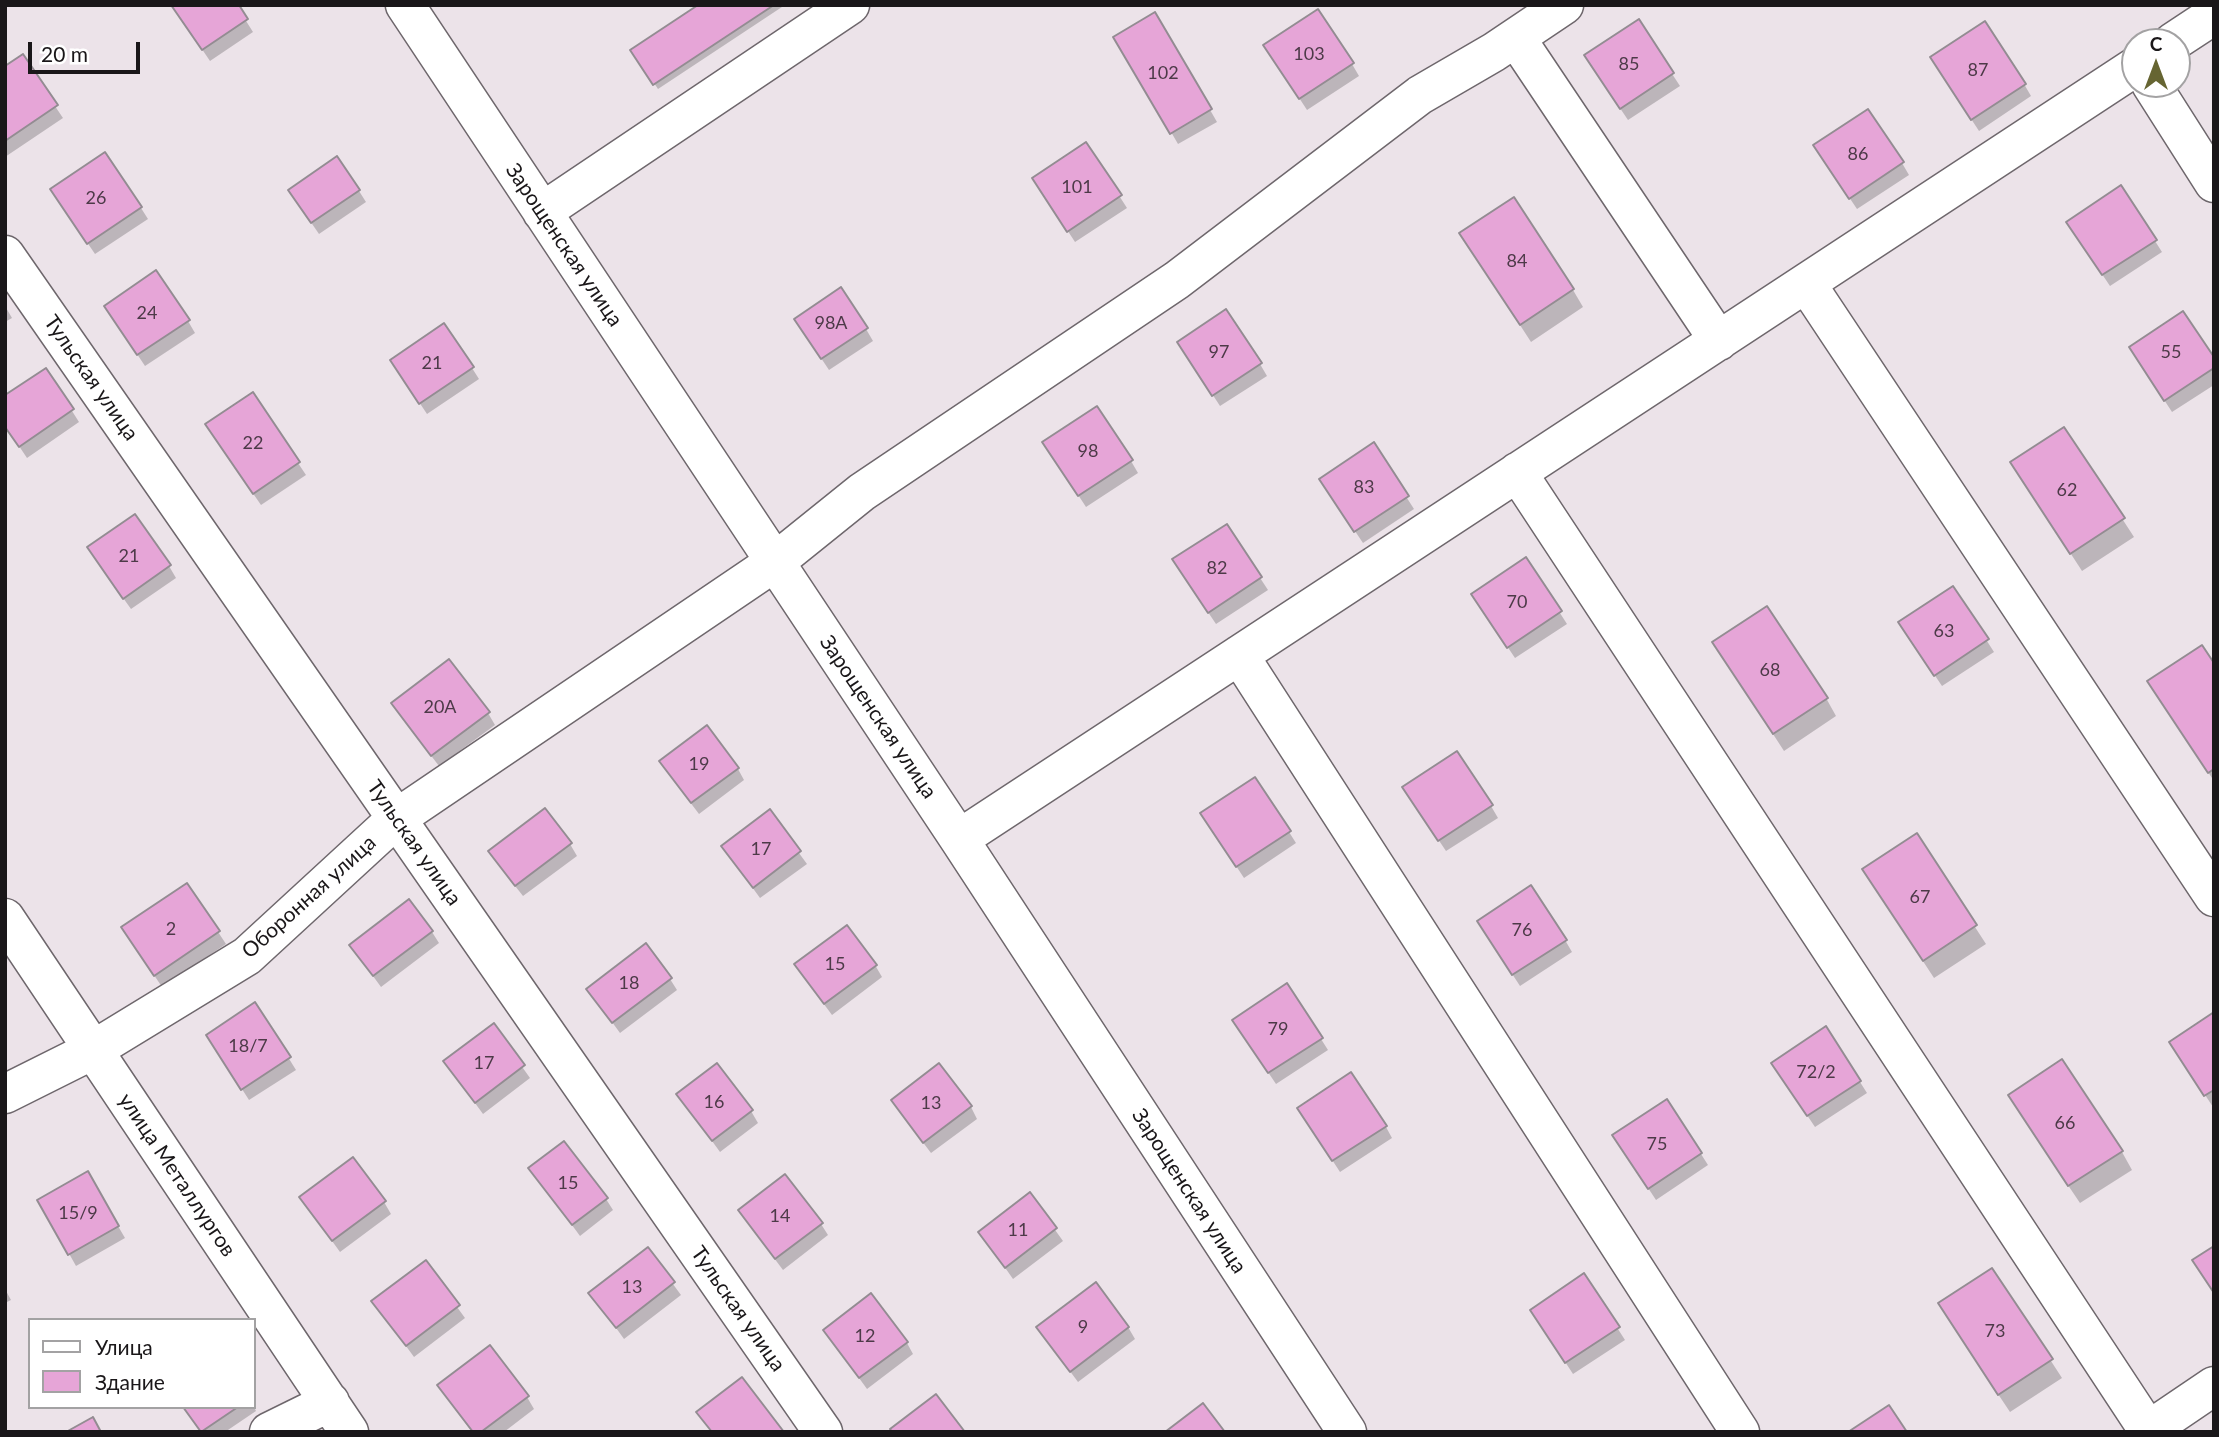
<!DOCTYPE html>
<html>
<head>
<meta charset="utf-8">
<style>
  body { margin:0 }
  #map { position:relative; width:2219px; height:1437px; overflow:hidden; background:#ece3e9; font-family:Lato,sans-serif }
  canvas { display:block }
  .frame { position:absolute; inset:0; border:7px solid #1a1719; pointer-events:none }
  .legend { position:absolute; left:28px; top:1318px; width:228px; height:91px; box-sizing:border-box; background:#fff; border:2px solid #a3a2a3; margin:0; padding:9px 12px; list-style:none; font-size:21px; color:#1a1719 }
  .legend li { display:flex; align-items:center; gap:14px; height:35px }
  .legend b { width:35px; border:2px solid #a3a2a3 }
  .north { position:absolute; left:2121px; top:28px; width:70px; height:70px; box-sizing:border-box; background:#fff; border:2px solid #a3a2a3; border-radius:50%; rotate:0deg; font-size:19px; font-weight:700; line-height:28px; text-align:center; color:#1a1719 }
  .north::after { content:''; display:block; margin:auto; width:24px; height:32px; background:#666532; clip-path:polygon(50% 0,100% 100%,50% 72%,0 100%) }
  .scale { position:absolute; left:28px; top:42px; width:112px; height:32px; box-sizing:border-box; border:4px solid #1a1719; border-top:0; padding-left:9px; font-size:21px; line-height:24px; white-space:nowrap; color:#1a1719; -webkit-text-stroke:5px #fff; paint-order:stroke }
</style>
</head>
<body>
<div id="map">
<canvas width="2219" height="1437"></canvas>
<div class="frame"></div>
<ul class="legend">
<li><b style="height:9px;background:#fff"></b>Улица</li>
<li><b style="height:19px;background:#e6a5d7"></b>Здание</li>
</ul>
<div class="north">С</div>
<div class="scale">20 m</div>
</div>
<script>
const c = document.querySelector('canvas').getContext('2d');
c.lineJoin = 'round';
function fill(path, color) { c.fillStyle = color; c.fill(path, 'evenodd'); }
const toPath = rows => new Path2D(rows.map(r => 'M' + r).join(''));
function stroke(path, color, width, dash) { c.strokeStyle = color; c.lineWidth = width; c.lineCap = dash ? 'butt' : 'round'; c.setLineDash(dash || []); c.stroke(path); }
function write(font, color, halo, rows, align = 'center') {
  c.font = font + ' Lato,sans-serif'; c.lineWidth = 5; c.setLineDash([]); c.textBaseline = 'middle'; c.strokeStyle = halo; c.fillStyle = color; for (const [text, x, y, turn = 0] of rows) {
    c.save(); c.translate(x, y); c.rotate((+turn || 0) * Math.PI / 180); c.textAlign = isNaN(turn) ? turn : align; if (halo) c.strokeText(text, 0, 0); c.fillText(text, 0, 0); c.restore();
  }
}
fill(toPath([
  [172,5,236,5,253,32,210,61],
  [701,5,785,5,658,89,632,50],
  [1155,14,1217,122,1178,144,1116,37],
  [1638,22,1680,86,1628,120,1593,68],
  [22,57,63,118,5,157,5,68],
  [1273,58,1352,64,1359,76,1307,110],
  [1939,70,2024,84,2031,96,1979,131],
  [1086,144,1127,208,1075,242,1041,190],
  [1822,157,1902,163,1909,175,1857,209],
  [359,191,366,202,319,234,297,202],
  [59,201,141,208,148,219,95,254],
  [2075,234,2155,241,2162,252,2110,286],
  [1472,251,1573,290,1583,307,1531,342],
  [5,306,12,318,5,322],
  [113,318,188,321,195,333,145,366],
  [866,329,873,341,829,370,803,331],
  [1186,354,1260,364,1267,376,1220,406],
  [2138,360,2214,360,2214,385,2172,412],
  [472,368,479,379,427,414,399,372],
  [46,370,79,422,27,458,5,425],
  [252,394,306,475,261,505,214,437],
  [2064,429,2134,537,2082,571,2012,463],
  [1373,445,1414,509,1363,543,1328,491],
  [1052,455,1131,461,1138,473,1086,507],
  [1226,526,1268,590,1216,624,1181,572],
  [96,560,169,566,176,578,131,609],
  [1526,560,1567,624,1515,658,1480,606],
  [1953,588,1994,652,1942,686,1907,634],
  [1725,660,1826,698,1836,716,1784,751],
  [2214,666,2214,781,2160,700],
  [488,713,495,725,439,766,400,715],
  [738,769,744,780,699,814,668,773],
  [1411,799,1491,806,1498,818,1446,851],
  [769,812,807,864,760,898,723,847],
  [1209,825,1289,832,1296,843,1244,878],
  [1916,836,1986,944,1934,978,1875,888],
  [570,844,577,856,523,896,497,863],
  [187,885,226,944,162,987,130,939],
  [432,932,439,943,381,987,351,946],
  [1486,934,1565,940,1572,952,1520,986],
  [875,965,882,977,832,1015,803,976],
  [670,979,677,990,620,1033,588,989],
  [255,1004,296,1070,249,1100,215,1047],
  [2214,1014,2214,1106,2213,1107,2178,1054],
  [493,1026,530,1078,483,1114,445,1062],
  [1241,1032,1321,1039,1328,1050,1276,1084],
  [1780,1075,1860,1082,1867,1093,1815,1127],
  [678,1094,751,1111,758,1123,720,1152],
  [971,1107,977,1119,931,1153,900,1112],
  [2020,1114,2122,1152,2132,1170,2080,1203],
  [1306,1120,1386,1127,1392,1138,1340,1172],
  [1621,1147,1701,1154,1708,1165,1656,1200],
  [530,1168,606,1199,613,1210,580,1236],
  [87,1173,125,1238,76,1266,39,1200],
  [1030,1195,1063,1241,1013,1279,980,1232],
  [301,1198,384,1202,391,1214,340,1252],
  [747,1222,821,1224,828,1235,783,1270],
  [647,1249,681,1295,624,1339,591,1293],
  [425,1263,465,1318,414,1357,373,1301],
  [1992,1270,2062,1378,2010,1412,1950,1322],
  [1584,1276,1625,1340,1573,1374,1539,1322],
  [5,1289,11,1300,5,1303],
  [1128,1327,1135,1339,1078,1382,1046,1339],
  [825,1331,907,1343,913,1354,867,1389],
  [446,1397,527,1397,534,1409,504,1432,472,1432],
  [184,1407,254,1407,256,1411,225,1432,201,1432]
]), '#0003');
const building = toPath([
  [171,5,239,5,248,19,202,50,171,5],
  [698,5,774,5,653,85,630,50,698,5],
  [1318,9,1354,63,1299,99,1263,45,1318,9],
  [1155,12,1212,109,1170,134,1113,37,1155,12],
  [1639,19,1674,73,1620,109,1584,55,1639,19],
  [1985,21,2026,84,1971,120,1930,57,1985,21],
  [23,54,58,105,5,141,5,66,23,54],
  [1868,109,1904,162,1849,199,1813,145,1868,109],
  [1086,142,1122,195,1067,232,1032,178,1086,142],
  [105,152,142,207,87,244,50,189,105,152],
  [337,156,360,190,311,223,288,190,337,156],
  [2121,185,2157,240,2102,275,2066,222,2121,185],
  [1514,197,1574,289,1520,325,1459,233,1514,197],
  [156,270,190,320,137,355,104,306,156,270],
  [841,287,868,328,821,359,794,319,841,287],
  [1226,309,1262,363,1212,396,1177,342,1226,309],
  [2183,311,2214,357,2214,368,2164,401,2129,347,2183,311],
  [444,323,474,367,419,404,390,360,444,323],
  [46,368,74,409,19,447,5,427,5,395,46,368],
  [253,392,300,462,253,494,205,424,253,392],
  [1097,406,1133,460,1078,496,1042,442,1097,406],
  [2064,427,2125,518,2070,554,2010,462,2064,427],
  [1374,442,1409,496,1354,532,1319,479,1374,442],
  [135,514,171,565,123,599,87,547,135,514],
  [1227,524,1262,577,1208,613,1172,559,1227,524],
  [1526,557,1562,611,1507,648,1471,594,1526,557],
  [1953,586,1989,639,1934,676,1898,622,1953,586],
  [1767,606,1828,698,1773,734,1712,642,1767,606],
  [2202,645,2214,663,2214,769,2208,773,2147,681,2202,645],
  [449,659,490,712,431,756,391,703,449,659],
  [707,725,739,768,691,803,659,761,707,725],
  [1457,751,1493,805,1438,841,1402,787,1457,751],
  [1255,777,1291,831,1236,867,1200,813,1255,777],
  [545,808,572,843,515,886,488,851,545,808],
  [770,809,801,851,753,888,721,846,770,809],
  [1917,833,1977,925,1923,961,1862,869,1917,833],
  [187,883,220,931,154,976,121,927,187,883],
  [1531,885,1567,940,1512,975,1477,921,1531,885],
  [409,899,433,931,373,976,349,945,409,899],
  [847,925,877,965,824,1004,794,964,847,925],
  [646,943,672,978,612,1023,586,989,646,943],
  [1287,983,1323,1038,1268,1073,1232,1020,1287,983],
  [255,1002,291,1057,241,1090,206,1035,255,1002],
  [2214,1012,2214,1090,2204,1096,2169,1042,2214,1012],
  [494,1023,525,1065,475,1103,443,1061,494,1023],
  [1826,1026,1861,1081,1807,1116,1771,1063,1826,1026],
  [2062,1059,2123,1151,2068,1186,2008,1095,2062,1059],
  [717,1063,753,1110,712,1141,676,1094,717,1063],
  [939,1063,972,1106,923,1143,891,1100,939,1063],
  [1351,1072,1387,1126,1332,1161,1297,1108,1351,1072],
  [1667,1099,1702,1153,1648,1189,1612,1135,1667,1099],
  [564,1141,608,1198,572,1225,528,1168,564,1141],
  [353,1157,386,1201,332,1241,299,1197,353,1157],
  [88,1171,119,1226,68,1255,37,1200,88,1171],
  [785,1174,823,1223,775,1259,738,1210,785,1174],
  [1030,1192,1057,1228,1005,1268,978,1232,1030,1192],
  [2214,1246,2214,1293,2192,1260,2214,1246],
  [648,1247,675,1282,616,1328,588,1293,648,1247],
  [426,1260,460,1305,406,1346,371,1301,426,1260],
  [1992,1268,2053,1359,1998,1395,1938,1303,1992,1268],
  [1584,1273,1620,1327,1565,1363,1530,1310,1584,1273],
  [1096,1282,1129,1327,1070,1372,1036,1327,1096,1282],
  [871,1293,908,1342,859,1378,823,1330,871,1293],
  [490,1345,529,1396,481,1432,473,1432,437,1385,490,1345],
  [742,1377,784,1432,712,1432,696,1412,742,1377],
  [936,1394,965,1432,892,1432,890,1429,936,1394],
  [1203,1403,1225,1432,1165,1432,1203,1403],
  [1889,1405,1907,1432,1848,1432,1889,1405],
  [183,1407,238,1407,201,1432,183,1407],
  [93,1417,101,1432,66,1432,93,1417]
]);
fill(building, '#e6a5d7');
stroke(building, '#938c92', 2);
const minor = toPath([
  [405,5,959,839,1347,1432],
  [1516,38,1719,341],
  [2173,42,2214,15],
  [2151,84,2214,183],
  [542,212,850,5],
  [5,255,823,1432],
  [1806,283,2214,897],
  [1517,472,2148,1430],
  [1239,655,1740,1432],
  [959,839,2135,67],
  [5,918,349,1432],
  [5,1094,93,1050,247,956,397,818,775,562,862,492,1177,280,1420,95,1494,52,1564,5],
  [269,1432,330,1402],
  [2146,1432,2214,1386]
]);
stroke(minor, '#6e676c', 41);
stroke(minor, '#fff', 38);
write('18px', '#4d3a48', null, [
  ["103",1309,54],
  ["85",1629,64],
  ["87",1978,70],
  ["102",1163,73],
  ["86",1858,154],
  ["101",1077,187],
  ["26",96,198],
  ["84",1517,261],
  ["24",147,313],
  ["98А",831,323],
  ["97",1219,352],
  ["55",2171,352],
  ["21",432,363],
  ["22",253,443],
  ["98",1088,451],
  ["83",1364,487],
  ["62",2067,490],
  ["21",129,556],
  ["82",1217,568],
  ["70",1517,602],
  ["63",1944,631],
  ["68",1770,670],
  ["20А",440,707],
  ["19",699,764],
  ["17",761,849],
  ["67",1920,897],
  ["2",171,929],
  ["76",1522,930],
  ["15",835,964],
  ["18",629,983],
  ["79",1278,1029],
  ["18/7",248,1046],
  ["17",484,1063],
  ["72/2",1816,1072],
  ["16",714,1102],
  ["13",931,1103],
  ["66",2065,1123],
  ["75",1657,1144],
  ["15",568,1183],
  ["15/9",78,1213],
  ["14",780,1216],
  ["11",1018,1230],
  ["13",632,1287],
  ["9",1083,1327],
  ["73",1995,1331],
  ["12",865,1336]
]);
write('21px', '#1a1719', '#fff', [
  ["Зарощенская улица",564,245,56],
  ["Тульская улица",91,378,55],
  ["Зарощенская улица",878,717,56],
  ["Тульская улица",414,843,55],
  ["Оборонная улица",309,897,-42],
  ["улица Металлургов",177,1175,56],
  ["Зарощенская улица",1189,1191,57],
  ["Тульская улица",738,1309,55]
]);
</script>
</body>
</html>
